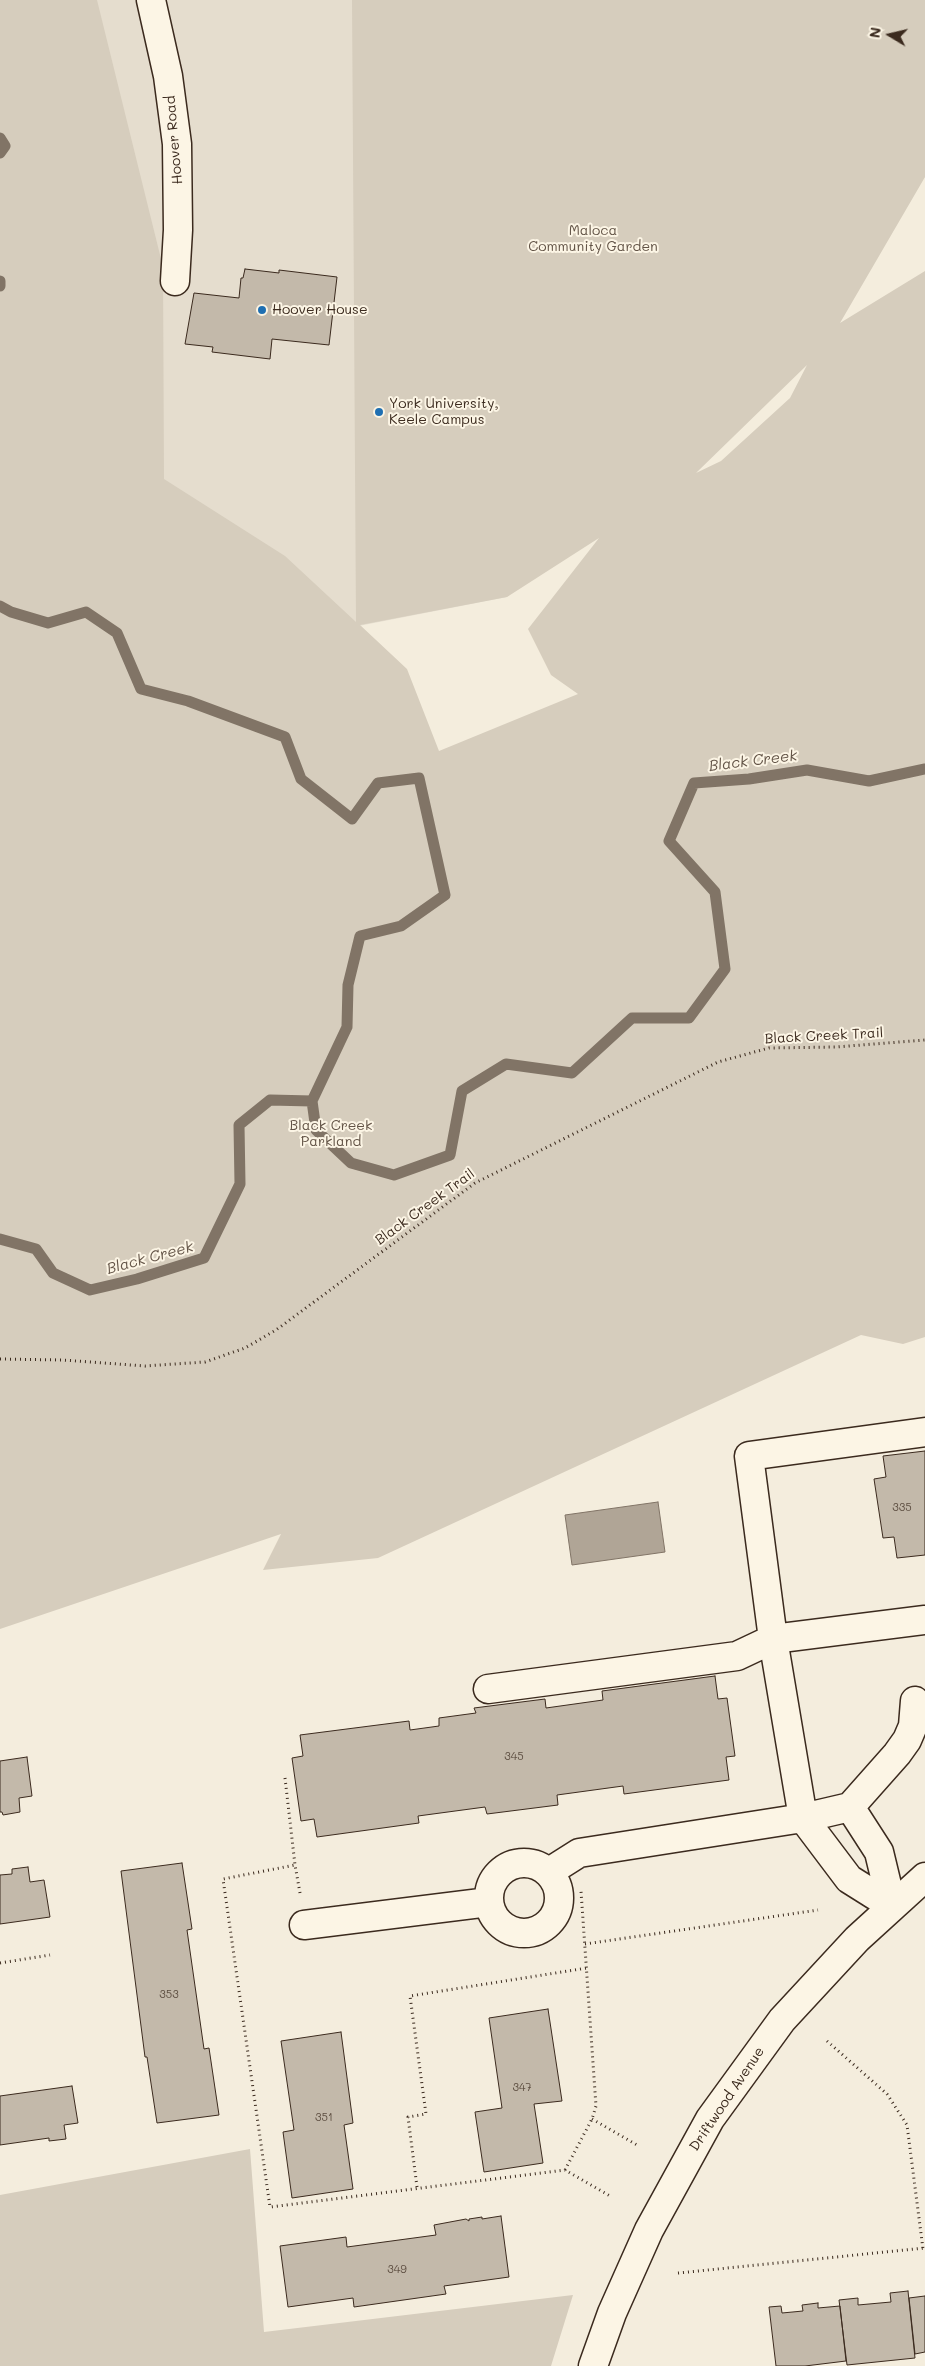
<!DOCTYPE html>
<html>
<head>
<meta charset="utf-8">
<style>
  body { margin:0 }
  #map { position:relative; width:925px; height:2366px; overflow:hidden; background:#f4eddd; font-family:Mali,sans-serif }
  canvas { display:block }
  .north { position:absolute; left:865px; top:10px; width:50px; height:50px; -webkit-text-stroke:4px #fcf5e5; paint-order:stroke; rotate:279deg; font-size:14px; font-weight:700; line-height:20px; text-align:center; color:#3b2a1e }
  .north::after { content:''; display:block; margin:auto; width:18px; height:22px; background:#3b2a1e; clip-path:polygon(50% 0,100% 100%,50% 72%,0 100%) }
</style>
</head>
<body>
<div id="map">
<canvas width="925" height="2366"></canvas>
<div class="north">N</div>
</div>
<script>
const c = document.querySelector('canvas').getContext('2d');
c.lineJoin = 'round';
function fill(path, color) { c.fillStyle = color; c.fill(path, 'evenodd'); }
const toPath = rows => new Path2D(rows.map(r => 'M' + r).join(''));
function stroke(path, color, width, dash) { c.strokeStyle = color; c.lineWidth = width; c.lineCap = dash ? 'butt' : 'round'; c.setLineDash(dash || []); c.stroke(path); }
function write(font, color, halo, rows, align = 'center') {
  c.font = font + ' Mali,sans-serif'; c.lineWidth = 4; c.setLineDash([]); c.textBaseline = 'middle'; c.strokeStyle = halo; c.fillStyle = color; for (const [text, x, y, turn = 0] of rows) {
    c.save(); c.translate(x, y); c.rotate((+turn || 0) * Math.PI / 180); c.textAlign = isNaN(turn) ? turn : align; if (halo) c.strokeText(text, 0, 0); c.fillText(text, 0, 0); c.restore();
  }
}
fill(toPath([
  [0,0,925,0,925,177,507,597,0,696]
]), '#e5ddce');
fill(toPath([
  [0,0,97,0,163,267,164,479,285,556,356,622,352,0,925,0,925,177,840,323,925,271,925,1337,903,1344,861,1335,378,1558,263,1570,281,1534,0,1629],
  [807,365,790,398,721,461,696,473],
  [599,538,528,629,551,675,578,694,439,751,407,669,360,625,507,597],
  [250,2149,264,2332,573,2295,551,2366,0,2366,0,2195]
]), '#d6cdbd');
const water = toPath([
  [658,1502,665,1552,572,1565,565,1515,658,1502]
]);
fill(water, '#b0a596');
stroke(water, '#817466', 1);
stroke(toPath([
  [0,138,5,146,0,153],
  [0,281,0,286],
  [0,606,11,612,48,623,86,612,117,633,141,689,188,701,285,737,301,779,352,819,378,783,419,778,445,895,401,926,360,936,348,985,347,1027,312,1101],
  [312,1101,316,1130,351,1163,394,1175,450,1155,462,1091,506,1064,572,1073,632,1018,689,1018,725,969,715,892,669,841,694,783,749,779,807,770,869,781,925,769],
  [0,1239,36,1249,53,1273,90,1290,137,1279,204,1258,240,1184,239,1125,270,1100,312,1101]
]), '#817466', 11);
const building = toPath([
  [245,269,279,273,279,270,337,277,329,345,272,339,270,359,212,352,213,347,185,344,194,293,239,298,241,278,243,278,245,269],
  [925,1451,925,1555,897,1558,894,1537,883,1538,874,1479,886,1477,883,1456,925,1451],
  [715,1676,718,1699,727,1698,735,1756,726,1757,729,1780,624,1794,623,1786,557,1795,558,1805,487,1814,485,1807,418,1816,419,1823,317,1837,314,1819,301,1821,292,1758,303,1756,300,1735,409,1721,410,1730,439,1726,439,1718,476,1713,474,1708,545,1699,546,1708,603,1700,602,1691,715,1676],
  [27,1757,32,1796,19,1798,20,1812,3,1815,2,1812,0,1812,0,1761,27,1757],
  [182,1863,192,1929,187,1930,204,2049,209,2048,219,2115,157,2123,147,2057,145,2057,121,1871,182,1863],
  [28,1867,30,1882,44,1880,50,1917,0,1924,0,1875,12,1874,12,1869,28,1867],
  [548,2009,562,2101,534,2104,543,2163,484,2172,475,2112,502,2108,489,2018,548,2009],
  [341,2032,353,2123,344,2125,353,2189,292,2198,283,2132,294,2130,281,2041,341,2032],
  [72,2086,78,2123,64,2125,66,2139,49,2141,49,2138,0,2145,0,2096,72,2086],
  [501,2216,509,2277,444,2286,446,2294,354,2307,353,2298,288,2307,280,2246,346,2237,347,2247,436,2235,434,2225,466,2219,469,2221,469,2219,482,2217,482,2219,501,2216],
  [908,2291,915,2358,847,2365,839,2300,858,2298,858,2305,891,2302,890,2293,908,2291],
  [925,2296,925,2352,915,2354,909,2298,925,2296],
  [818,2303,818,2308,840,2306,846,2361,805,2366,776,2366,769,2307,781,2306,782,2313,803,2311,802,2305,818,2303]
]);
fill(building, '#c3b9aa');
stroke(building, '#3b2a1e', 1);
const minor = toPath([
  [151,0,168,76,177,144,178,230,175,281],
  [488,1689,737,1656,773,1639,925,1620],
  [850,1807,879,1852,892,1906],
  '489 1898a35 35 0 1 1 70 0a35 35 0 1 1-70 0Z',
  [549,1872,579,1853,803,1818,850,1807,897,1754,907,1740,913,1726,915,1701],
  [892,1906,849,1879,803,1818,773,1639,749,1456,925,1432],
  [304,1925,489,1902],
  [593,2366,612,2313,649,2230,710,2119,782,2020,857,1939,925,1877]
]);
stroke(minor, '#3b2a1e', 31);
stroke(toPath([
  [0,1359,63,1360,145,1366,205,1362,245,1348,276,1330,475,1183,718,1062,769,1048,836,1047,925,1040],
  [285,1778,295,1865],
  [300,1893,295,1865,223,1879,270,2207,565,2170,610,2196],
  [585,1944,818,1910],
  [0,1963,50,1955],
  [827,2041,887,2094,907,2125,923,2249],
  [592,2119,637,2145],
  [565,2170,592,2119,596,2106,581,1891],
  [417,2187,408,2117,426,2114,410,1996,587,1968],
  [678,2273,925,2248]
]), '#3b2a1e', 3, [1, 4]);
stroke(minor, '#fcf5e5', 28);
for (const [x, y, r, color] of [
  [262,310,5,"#1f6fb2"],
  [379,412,5,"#1f6fb2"]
]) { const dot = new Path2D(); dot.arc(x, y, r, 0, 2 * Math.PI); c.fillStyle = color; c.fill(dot); stroke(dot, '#fcf5e5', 2); }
write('11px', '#5d4e41', null, [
  ["335",902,1508],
  ["345",514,1757],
  ["353",169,1995],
  ["347",522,2088],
  ["351",324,2118],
  ["349",397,2270]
]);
write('14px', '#3b2a1e', '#fcf5e5', [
  ["Hoover Road",174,140,-95],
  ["Black Creek Trail",824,1036,-3],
  ["Black Creek Trail",425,1207,-36],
  ["Driftwood Avenue",727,2099,-56]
]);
write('14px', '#625346', '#fcf5e5', [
  ["Maloca",593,231],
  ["Community Garden",593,247],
  ["Black Creek",331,1126],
  ["Parkland",331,1142]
]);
write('14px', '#3b2a1e', '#fcf5e5', [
  ["Hoover House",272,310],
  ["York University,",389,404],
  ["Keele Campus",389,420]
], 'left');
write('italic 15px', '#645548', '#fcf5e5', [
  ["Black Creek",753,761,-7],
  ["Black Creek",150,1258,-15]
]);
</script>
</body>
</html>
